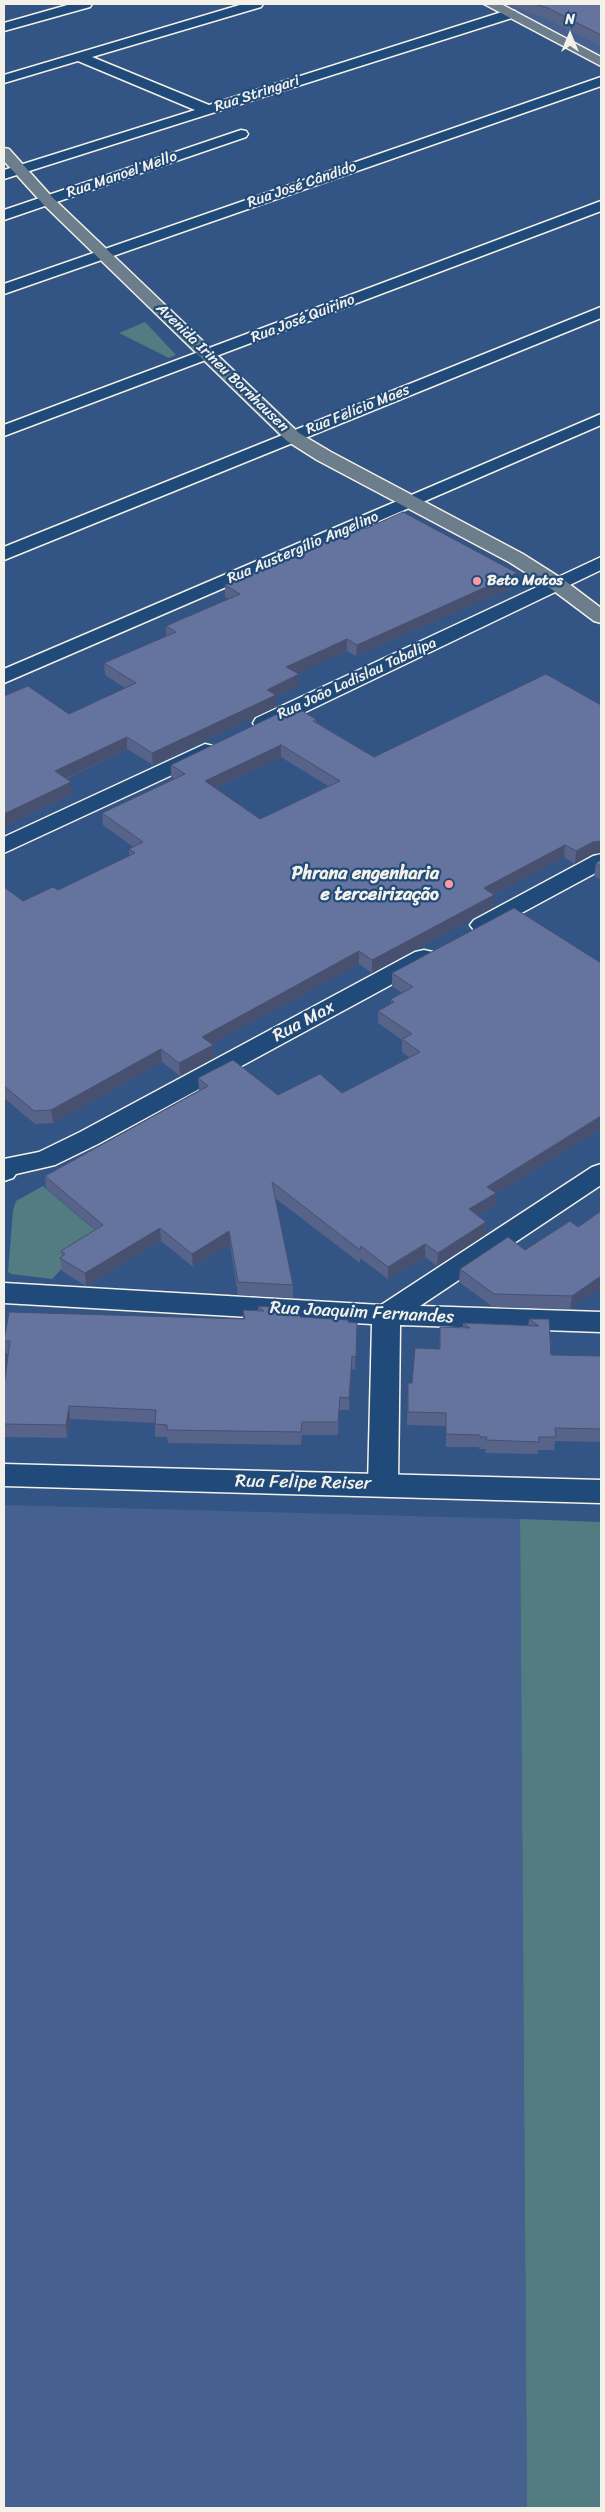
<!DOCTYPE html>
<html>
<head>
<meta charset="utf-8">
<style>
  body { margin:0 }
  #map { position:relative; width:605px; height:2512px; overflow:hidden; background:#335585; font-family:Sriracha,sans-serif }
  canvas { display:block }
  .frame { position:absolute; inset:0; border:5px solid #f4f1e8; pointer-events:none }
  .north { position:absolute; left:545px; top:10px; width:50px; height:50px; -webkit-text-stroke:4px #1f4a7a; paint-order:stroke; rotate:0deg; font-size:14px; font-weight:700; line-height:20px; text-align:center; color:#f4f1e8 }
  .north::after { content:''; display:block; margin:auto; width:18px; height:22px; background:#f4f1e8; clip-path:polygon(50% 0,100% 100%,50% 72%,0 100%) }
</style>
</head>
<body>
<div id="map">
<canvas width="605" height="2512"></canvas>
<div class="frame"></div>
<div class="north">N</div>
</div>
<script>
const c = document.querySelector('canvas').getContext('2d');
c.lineJoin = 'round';
function fill(path, color) { c.fillStyle = color; c.fill(path, 'evenodd'); }
const toPath = rows => new Path2D(rows.map(r => 'M' + r).join(''));
function stroke(path, color, width, dash) { c.strokeStyle = color; c.lineWidth = width; c.lineCap = dash ? 'butt' : 'round'; c.setLineDash(dash || []); c.stroke(path); }
function write(font, color, halo, rows, align = 'center') {
  c.font = font + ' Sriracha,sans-serif'; c.lineWidth = 4.5; c.setLineDash([]); c.textBaseline = 'middle'; c.strokeStyle = halo; c.fillStyle = color; for (const [text, x, y, turn = 0] of rows) {
    c.save(); c.translate(x, y); c.rotate((+turn || 0) * Math.PI / 180); c.textAlign = isNaN(turn) ? turn : align; if (halo) c.strokeText(text, 0, 0); c.fillText(text, 0, 0); c.restore();
  }
}
fill(toPath([
  [498,4,601,4,601,57,519,15],
  [4,1505,520,1519,527,2508,4,2508]
]), '#46618f');
fill(toPath([
  [145,322,176,355,169,358,119,333],
  [43,1186,91,1227,118,1211,52,1279,11,1274,8,1272,13,1210,16,1201],
  [520,1519,601,1522,601,2508,527,2508]
]), '#527b82');
const street = toPath([
  [71,4,92,4,90,7,4,31,4,23,71,4],
  [243,4,263,4,261,7,92,57,209,105,505,11,515,11,517,14,515,17,4,179,4,170,195,110,78,61,4,83,4,75,243,4],
  [241,130,246,131,248,134,246,137,4,220,4,210,241,130],
  [601,307,601,318,4,560,4,547,601,307],
  [601,414,601,425,4,683,4,669,601,414],
  [601,557,601,570,272,728,264,729,256,728,253,723,256,718,601,557],
  [205,744,213,746,216,751,213,756,4,853,4,837,205,744],
  [601,854,601,870,490,930,482,932,474,930,470,925,474,920,593,856,601,854],
  [424,950,433,952,436,957,433,962,98,1144,55,1165,16,1174,13,1178,4,1181,4,1159,39,1152,80,1132,415,952,424,950],
  [601,1164,601,1185,420,1306,601,1312,601,1332,400,1325,398,1485,394,1493,383,1496,372,1493,368,1485,372,1324,4,1303,4,1283,381,1305,592,1167,601,1164]
]);
const secondary = toPath([
  [601,77,601,86,4,294,4,284,601,77],
  [601,201,601,211,4,436,4,425,601,201],
  [4,1464,601,1480,601,1503,4,1486,4,1464]
]);
const primary = toPath([
  [484,4,501,4,601,57,601,66,484,4],
  [4,148,9,149,53,198,299,433,331,452,523,554,564,580,601,608,601,623,594,621,550,588,509,562,317,460,287,441,43,204,4,161,4,148]
]);
stroke(street, '#f4f1e8', 3);
stroke(secondary, '#f4f1e8', 3);
stroke(primary, '#f4f1e8', 3);
fill(street, '#1f4a7a');
fill(secondary, '#1f4a7a');
fill(primary, '#6c7d8b');
fill(toPath([
  [510,4,601,4,601,46,547,19,510,5],
  [365,529,517,585,356,656,347,651,298,673,299,686,276,697,276,707,153,765,127,749,66,779,72,794,4,827,69,714,125,688,105,675,104,663,166,636,166,626,229,599,225,597,225,585],
  [316,719,316,722,374,757,592,854,575,864,564,857,494,895,494,907,372,973,359,964,212,1044,213,1045,214,1058,180,1076,162,1062,53,1123,35,1124,4,1098,4,887,23,901,58,890,129,856,129,849,133,847,103,825,102,813,174,779,171,777,171,765],
  [281,757,328,786,260,819,216,788],
  [601,860,601,880,594,876,596,863],
  [601,963,601,1128,496,1194,495,1206,478,1216,486,1222,485,1235,437,1266,425,1257,388,1279,360,1258,360,1263,275,1198,293,1285,293,1298,238,1295,230,1244,193,1267,161,1241,86,1286,62,1271,60,1258,62,1257,61,1251,95,1230,46,1188,45,1176,199,1090,198,1078,278,1095,342,1093,410,1058,402,1052,402,1040,378,1023,378,1011,391,1004,391,999,402,993,392,986,392,973],
  [601,1211,570,1309,493,1307,459,1282,460,1269,525,1250,578,1227],
  [258,1306,300,1317,357,1323,355,1370,352,1369,349,1410,339,1410,338,1435,302,1435,301,1445,168,1443,167,1437,155,1437,155,1423,70,1419,67,1438,4,1437,4,1386,8,1354,6,1354,4,1341,243,1319,243,1310,258,1311],
  [529,1319,549,1319,551,1355,601,1356,601,1442,555,1441,554,1450,538,1450,538,1454,485,1453,486,1449,479,1449,479,1447,446,1447,446,1426,407,1425,408,1383,412,1383,439,1349,440,1327,463,1328,463,1323,528,1326]
]), '#576389');
fill(toPath([
  [517,573,517,585,356,656,357,645],
  [347,639,347,651,287,679,286,667],
  [299,674,299,686,276,697,276,707,153,765,152,753,267,690],
  [127,737,127,749,56,783,55,771],
  [281,745,281,757,205,793,205,781],
  [71,782,72,794,4,827,4,814],
  [601,841,601,853,592,854,575,864,576,851,593,842],
  [565,845,564,857,483,901,484,888],
  [494,895,494,907,372,973,372,960],
  [359,951,359,964,203,1049,202,1037],
  [213,1045,214,1058,180,1076,179,1063],
  [161,1049,162,1062,53,1123,51,1110],
  [601,1116,601,1128,496,1194,495,1206,468,1222,469,1209,487,1187],
  [486,1222,485,1235,437,1266,438,1253],
  [160,1228,161,1241,86,1286,85,1273],
  [229,1231,230,1244,193,1267,192,1254],
  [425,1244,425,1257,388,1279,388,1267],
  [601,1276,601,1288,570,1309,572,1296],
  [352,1356,352,1369,349,1410,349,1398],
  [69,1406,70,1419,67,1438,66,1425]
]), '#47506f');
const building = toPath([
  [535,4,601,4,601,35,548,8,535,4],
  [403,512,517,573,357,645,347,639,286,667,299,674,267,690,276,695,152,753,127,737,55,771,71,782,4,814,4,696,28,686,69,714,136,683,104,663,176,632,166,626,240,594,225,585,360,526,365,529,403,512],
  [546,674,601,705,601,841,593,842,576,851,565,845,484,888,494,895,372,960,359,951,202,1037,213,1045,179,1063,161,1049,51,1110,34,1111,4,1086,4,887,23,901,53,887,58,890,135,853,129,849,143,842,102,813,185,774,171,765,294,706,316,719,313,721,374,757,546,674],
  [281,745,340,781,260,819,205,781,281,745],
  [601,860,601,867,596,863,601,860],
  [514,908,601,963,601,1116,487,1187,496,1193,469,1209,486,1222,438,1253,425,1244,388,1267,361,1246,360,1250,272,1182,293,1285,238,1282,229,1231,192,1254,160,1228,85,1273,60,1258,65,1254,61,1251,103,1225,45,1176,208,1086,198,1078,233,1060,278,1095,320,1074,342,1093,420,1052,402,1039,412,1034,378,1011,394,1002,391,999,413,987,392,973,514,908],
  [601,1211,601,1276,572,1296,494,1294,460,1269,508,1237,525,1250,570,1221,578,1227,601,1211],
  [258,1306,298,1309,300,1317,348,1320,348,1322,357,1323,356,1357,352,1356,349,1398,340,1397,338,1422,302,1422,301,1432,167,1430,167,1425,155,1424,156,1410,69,1406,66,1425,4,1424,4,1386,10,1341,4,1341,9,1312,245,1319,243,1310,264,1311,258,1306],
  [529,1319,549,1319,551,1355,601,1356,601,1429,555,1428,556,1437,539,1437,539,1442,486,1440,487,1437,480,1437,480,1435,446,1434,446,1413,408,1412,408,1383,412,1383,415,1348,440,1349,440,1327,470,1328,463,1323,539,1326,529,1319]
]);
fill(building, '#65739f');
stroke(building, '#47506f', 1);
for (const [x, y, r, color] of [
  [477,581,5,"#ff9aa2"],
  [449,884,5,"#ff9aa2"]
]) { const dot = new Path2D(); dot.arc(x, y, r, 0, 2 * Math.PI); c.fillStyle = color; c.fill(dot); stroke(dot, '#1f4a7a', 2); }
write('15px', '#f4f1e8', '#1f4a7a', [
  ["Rua Stringari",257,94,-18],
  ["Rua Manoel Mello",122,175,-19],
  ["Rua José Cândido",302,185,-19],
  ["Rua José Quirino",303,319,-21],
  ["Avenida Irineu Bornhausen",222,368,44],
  ["Rua Felício Maes",358,410,-22],
  ["Rua Austergílio Angelino",303,548,-23],
  ["Rua João Ladislau Tabalipa",357,679,-25]
]);
write('bold 15px', '#f4f1e8', '#1f4a7a', [
  ["Beto Motos",487,581]
], 'left');
write('bold 18px', '#f4f1e8', '#1f4a7a', [
  ["Phrana engenharia",439,874],
  ["e terceirização",439,895]
], 'right');
write('18px', '#f4f1e8', '#1f4a7a', [
  ["Rua Max",304,1022,-28],
  ["Rua Joaquim Fernandes",362,1313,3],
  ["Rua Felipe Reiser",303,1483,1]
]);
</script>
</body>
</html>
